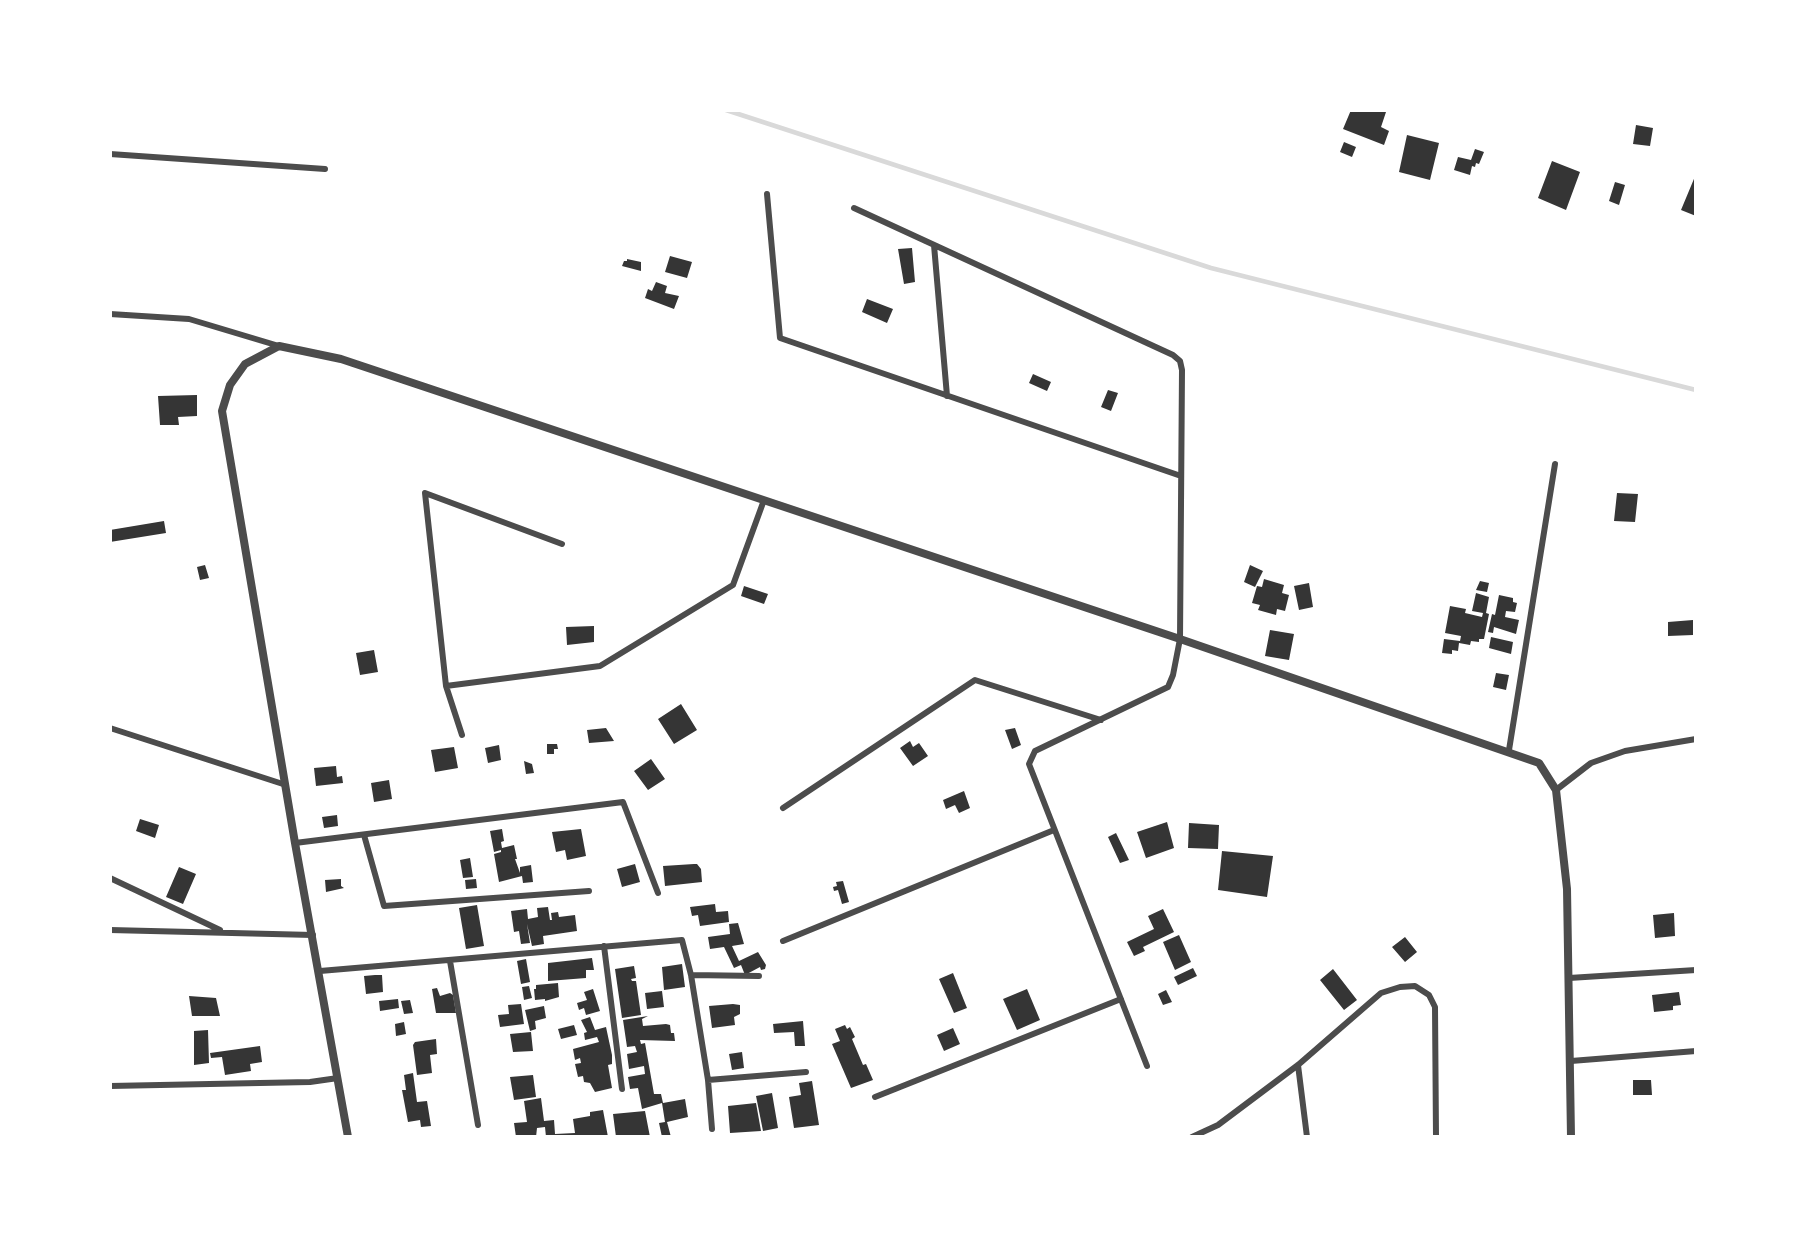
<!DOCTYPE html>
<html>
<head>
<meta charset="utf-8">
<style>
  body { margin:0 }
  #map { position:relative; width:1806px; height:1247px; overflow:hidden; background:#fff; font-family:Commissioner,sans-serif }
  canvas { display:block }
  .frame { position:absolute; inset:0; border:112px solid #fff; pointer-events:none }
</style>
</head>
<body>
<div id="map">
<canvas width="1806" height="1247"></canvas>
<div class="frame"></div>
</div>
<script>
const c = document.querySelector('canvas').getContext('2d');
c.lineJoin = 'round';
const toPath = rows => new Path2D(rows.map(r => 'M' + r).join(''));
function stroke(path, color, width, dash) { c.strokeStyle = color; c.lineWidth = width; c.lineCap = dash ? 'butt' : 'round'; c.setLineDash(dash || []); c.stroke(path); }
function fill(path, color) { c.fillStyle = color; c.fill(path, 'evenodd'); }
stroke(toPath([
  [726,110,1211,268,1696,390]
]), '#d9d9d9', 4.5);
fill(toPath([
  [1351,110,1386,112,1381,127,1389,131,1384,145,1343,129],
  [1636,125,1653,128,1650,146,1633,144],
  [1407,135,1439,143,1430,180,1399,172],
  [1344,142,1356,147,1352,157,1340,152],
  [1475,149,1484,152,1479,164,1476,163,1475,167,1472,166,1470,175,1454,170,1458,157,1471,160],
  [1552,161,1580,172,1566,210,1538,198],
  [1696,174,1696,216,1681,210],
  [1615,182,1625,185,1619,205,1609,201],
  [912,248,915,282,904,284,898,249],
  [670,256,692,262,687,278,665,272],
  [627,259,641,262,641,271,622,266,624,261,627,261],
  [656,282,667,286,665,293,679,296,674,309,645,298,648,289,652,291],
  [867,299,893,309,887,323,862,312],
  [1033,374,1051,382,1047,391,1029,383],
  [1108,390,1118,393,1111,411,1101,407],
  [197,395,197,416,178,417,179,425,160,425,158,396],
  [1617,493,1638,494,1635,522,1614,521],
  [164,521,166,533,110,542,110,530],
  [205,565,209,578,200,580,197,567],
  [1250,565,1263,571,1255,587,1244,582],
  [1264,579,1284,585,1282,593,1289,595,1285,611,1277,609,1276,615,1258,610,1260,605,1252,603,1257,586,1262,587],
  [1480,581,1489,583,1487,592,1476,590],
  [1309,583,1313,607,1299,610,1294,586],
  [744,586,768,594,764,604,741,596],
  [1476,593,1489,597,1486,613,1489,614,1484,639,1479,639,1479,642,1471,641,1470,645,1459,643,1458,651,1452,650,1452,654,1442,653,1444,639,1460,641,1461,636,1445,633,1450,606,1466,609,1465,613,1482,617,1483,613,1472,611],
  [1499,595,1513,598,1513,602,1517,603,1515,612,1506,611,1505,617,1519,620,1516,634,1494,627,1493,633,1488,632,1492,614,1495,615],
  [1693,620,1693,635,1668,636,1668,622],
  [594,626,594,642,567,645,566,627],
  [1270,630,1294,634,1289,660,1265,656],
  [1491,637,1513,642,1511,654,1489,648],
  [374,650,378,672,360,675,356,653],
  [1496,673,1509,675,1506,690,1493,687],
  [681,704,697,730,674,744,658,719],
  [606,728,614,741,589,743,587,730],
  [1015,728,1021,745,1012,749,1005,730],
  [910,741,913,747,919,743,928,756,913,766,900,748],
  [547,744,557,744,558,749,554,749,554,754,547,754],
  [499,745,501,760,488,763,485,748],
  [454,747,458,768,435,772,431,750],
  [651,759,665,779,648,790,634,771],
  [524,761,532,764,534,773,526,774],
  [336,766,337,777,342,776,343,783,316,786,314,768],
  [389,780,392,799,374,802,371,783],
  [964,791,970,808,959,813,955,805,946,809,943,800],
  [337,815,338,826,324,828,322,817],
  [140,819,159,825,155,838,136,831],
  [1167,822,1174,848,1146,858,1137,832],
  [1189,823,1219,825,1218,849,1188,848],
  [502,829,504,841,501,842,502,848,514,845,517,859,515,859,520,873,520,867,531,865,533,882,523,883,522,876,499,882,494,854,501,852,501,850,494,852,490,831],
  [581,829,586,856,567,860,565,850,556,852,552,832],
  [1116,833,1129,860,1120,863,1108,837],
  [1222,851,1273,856,1267,897,1218,890],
  [470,858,473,877,463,878,460,860],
  [635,864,640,882,622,887,617,869],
  [694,864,697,864,701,869,702,882,665,886,663,866],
  [179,867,196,874,183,904,166,897],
  [341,879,341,886,344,888,326,892,325,880],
  [476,879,477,888,466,889,465,880],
  [843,881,849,902,842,904,838,890,834,891,833,887,837,886,836,882],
  [715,904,716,912,728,911,729,922,700,926,698,915,692,916,690,907],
  [477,905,484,946,466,949,459,908],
  [548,907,550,920,552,920,551,913,558,912,559,917,575,915,577,931,543,936,544,944,532,946,527,924,530,943,521,944,519,931,514,932,511,911,527,909,528,919,538,917,537,908],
  [1163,909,1174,932,1143,947,1145,951,1134,956,1127,942,1154,929,1148,916],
  [1674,913,1675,936,1655,938,1653,915],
  [738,923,744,944,732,946,739,961,758,952,766,965,765,969,761,970,760,967,745,975,741,965,734,968,724,947,710,949,708,937,730,934,729,924],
  [1179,935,1191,962,1175,970,1163,942],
  [1405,937,1417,952,1405,962,1392,947],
  [592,958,594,970,586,970,586,978,548,981,548,963],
  [526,959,530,982,521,984,517,961],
  [682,964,685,987,664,990,662,967],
  [634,966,636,978,631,979,632,981,636,981,641,1015,622,1018,615,969],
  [1193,968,1197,976,1178,985,1174,977],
  [1333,969,1357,1000,1344,1010,1320,980],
  [953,973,967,1008,954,1013,939,979],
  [375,975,382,975,383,992,366,994,364,976],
  [558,983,559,997,545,1001,545,999,535,1000,534,989,536,989,536,985],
  [529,986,532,998,524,1000,522,987],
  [437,988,440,996,450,993,453,995,456,1013,436,1013,432,989],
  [593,989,600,1011,586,1015,584,1008,579,1010,577,1003,587,1000,584,992],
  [1027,989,1040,1020,1017,1030,1003,999],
  [1166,990,1172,1002,1163,1005,1158,994],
  [662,991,664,1007,647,1009,645,993],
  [1679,992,1681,1005,1673,1006,1673,1010,1654,1012,1652,995],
  [189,996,216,998,220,1016,192,1016],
  [398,999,399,1008,380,1011,379,1001],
  [410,1000,413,1013,404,1014,401,1001],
  [521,1004,524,1024,500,1027,498,1015,509,1014,508,1005],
  [733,1004,740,1005,740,1014,734,1017,735,1025,712,1028,709,1006],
  [544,1006,546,1018,535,1021,536,1029,530,1031,525,1010],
  [648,1016,642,1019,643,1026,666,1024,670,1025,671,1033,674,1033,675,1041,640,1040,641,1044,645,1043,654,1094,661,1094,663,1103,685,1099,688,1117,667,1122,671,1137,662,1137,659,1123,665,1122,662,1103,642,1109,638,1088,630,1089,628,1077,645,1074,644,1066,629,1069,627,1054,637,1052,635,1046,627,1047,623,1020],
  [590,1017,595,1030,606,1027,612,1055,612,1064,608,1065,612,1088,595,1092,590,1083,584,1082,583,1076,578,1077,575,1064,581,1063,580,1058,575,1060,573,1049,599,1042,597,1037,585,1040,584,1033,587,1032,581,1020],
  [803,1021,805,1046,795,1046,794,1032,774,1033,773,1024],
  [404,1022,406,1034,396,1036,395,1024],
  [574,1025,577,1035,561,1039,558,1029],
  [845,1025,847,1029,850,1027,855,1037,852,1039,863,1065,866,1064,873,1080,851,1088,832,1044,840,1041,835,1029],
  [953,1028,960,1044,944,1051,937,1035],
  [208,1030,209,1063,194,1065,194,1031],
  [531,1032,533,1051,513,1052,510,1034],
  [436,1039,437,1054,430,1055,432,1073,417,1075,413,1045,415,1042],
  [260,1046,262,1062,250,1064,251,1071,225,1075,222,1057,211,1058,210,1053],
  [742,1052,744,1068,732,1070,729,1054],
  [413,1073,417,1102,427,1101,431,1126,421,1127,420,1120,408,1122,402,1090,406,1090,404,1075],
  [533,1075,536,1097,514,1100,510,1077],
  [1633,1080,1651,1080,1652,1095,1633,1095],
  [812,1081,819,1125,794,1128,789,1097,801,1095,799,1083],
  [772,1093,778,1128,763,1131,756,1096],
  [541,1098,544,1121,554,1120,555,1134,575,1133,573,1119,590,1116,590,1112,603,1110,608,1137,546,1137,545,1127,537,1128,536,1137,516,1137,514,1123,527,1122,524,1101],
  [756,1103,761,1131,730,1133,728,1106],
  [645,1111,650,1137,616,1137,613,1114]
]), '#353535');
stroke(toPath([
  [110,154,325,169],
  [767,194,780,338,1181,476],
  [854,208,1173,355,1180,361,1182,370,1180,639,1173,675,1168,687,1035,751,1029,764,1147,1066],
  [934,245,947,396],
  [110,314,189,319,279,346],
  [446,686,600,666,733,585,764,500],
  [110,728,286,785],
  [462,735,446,686,425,493,562,544],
  [1509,750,1555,464],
  [1556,790,1591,763,1625,751,1696,739],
  [783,808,975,680,1101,720],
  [364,835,384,906,589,891],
  [295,843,623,802,658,893],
  [110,878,220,930],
  [110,930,313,935],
  [783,941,1054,830],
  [604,946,622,1089],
  [450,961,478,1125],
  [320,971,682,940,691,975,708,1080,712,1129],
  [691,975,759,976],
  [1569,978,1696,970],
  [1571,1061,1696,1051],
  [1298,1065,1307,1137],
  [708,1080,806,1072],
  [110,1086,310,1082,338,1078],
  [875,1097,1121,999],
  [1192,1137,1218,1125,1298,1065,1381,993,1400,987,1415,986,1429,995,1435,1007,1436,1137]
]), '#4c4c4c', 6);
stroke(toPath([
  [348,1137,295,843,222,411,230,385,245,364,279,346,341,359,1180,639,1539,763,1556,790,1567,889,1571,1137]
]), '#4c4c4c', 8);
</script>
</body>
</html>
